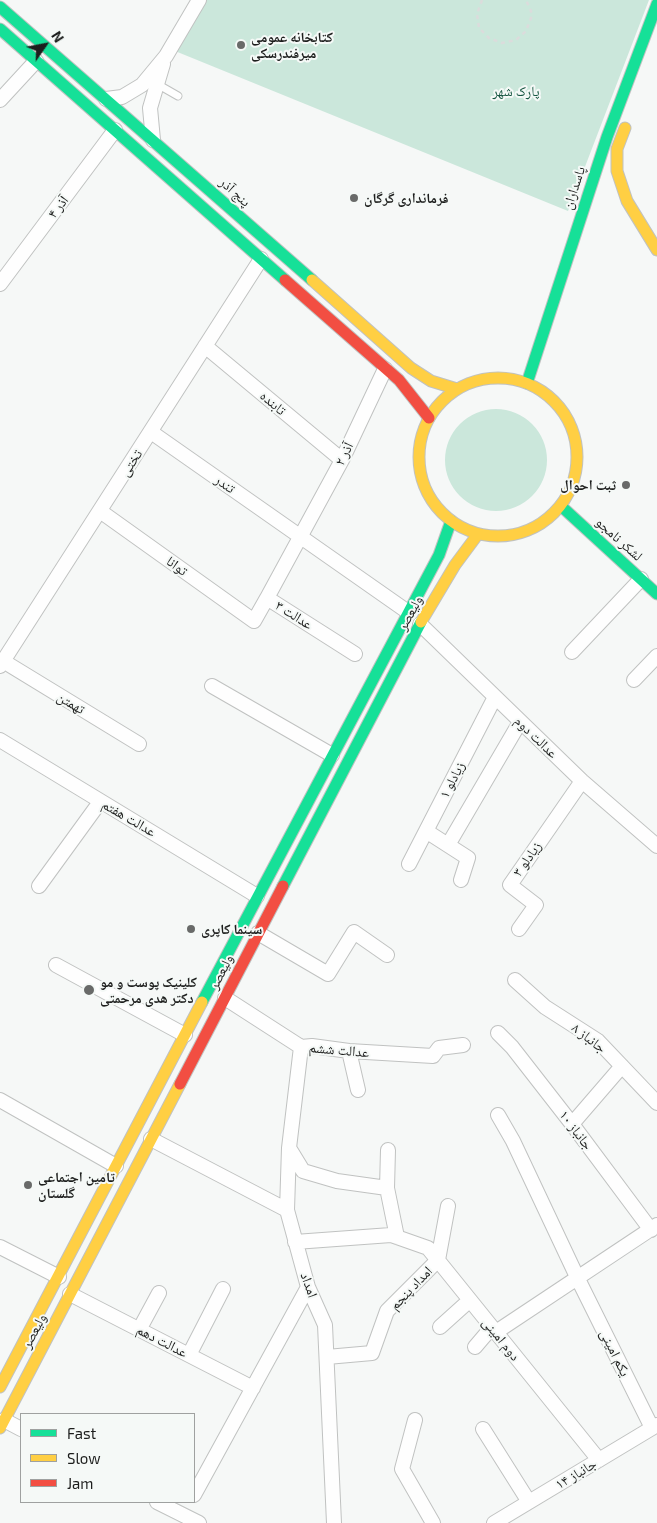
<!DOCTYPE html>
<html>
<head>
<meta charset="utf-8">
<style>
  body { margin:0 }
  #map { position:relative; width:657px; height:1523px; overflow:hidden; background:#f6f8f7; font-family:"Exo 2",sans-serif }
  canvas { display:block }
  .legend { position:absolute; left:20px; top:1413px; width:175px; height:90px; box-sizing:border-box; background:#f5f9f7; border:1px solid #9fa1a0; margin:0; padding:6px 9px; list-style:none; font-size:15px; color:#1d1e1d }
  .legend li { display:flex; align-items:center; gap:10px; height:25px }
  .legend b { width:25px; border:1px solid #9fa1a0 }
  .north { position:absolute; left:20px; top:20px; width:50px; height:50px; -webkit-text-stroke:4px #f5f9f7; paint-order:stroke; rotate:57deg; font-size:14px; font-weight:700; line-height:20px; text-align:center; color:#1d1e1d }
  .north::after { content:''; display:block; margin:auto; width:18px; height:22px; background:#1d1e1d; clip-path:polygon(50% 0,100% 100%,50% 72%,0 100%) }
</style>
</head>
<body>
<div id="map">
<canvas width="657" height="1523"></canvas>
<ul class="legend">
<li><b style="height:6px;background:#16e098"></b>Fast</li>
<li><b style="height:6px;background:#ffcf43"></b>Slow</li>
<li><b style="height:6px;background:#f24e42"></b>Jam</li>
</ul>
<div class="north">N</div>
</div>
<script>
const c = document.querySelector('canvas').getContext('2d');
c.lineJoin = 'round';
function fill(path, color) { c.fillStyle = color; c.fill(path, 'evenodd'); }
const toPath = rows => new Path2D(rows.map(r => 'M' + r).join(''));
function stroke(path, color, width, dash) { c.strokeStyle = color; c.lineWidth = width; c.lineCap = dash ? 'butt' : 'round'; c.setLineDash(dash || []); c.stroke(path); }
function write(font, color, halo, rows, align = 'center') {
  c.font = font + ' "Exo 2","Noto Naskh Arabic",sans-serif'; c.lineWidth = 4; c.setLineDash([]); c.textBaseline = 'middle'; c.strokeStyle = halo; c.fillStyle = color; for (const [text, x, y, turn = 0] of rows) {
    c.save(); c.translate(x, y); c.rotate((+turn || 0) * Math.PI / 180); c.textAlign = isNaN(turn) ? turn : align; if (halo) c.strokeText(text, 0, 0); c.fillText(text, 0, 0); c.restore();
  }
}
fill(toPath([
  [206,0,649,0,568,211,175,51],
  '445 460a51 51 0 1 1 102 0a51 51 0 1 1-102 0Z'
]), '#cbe7db');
const lane = toPath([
  [157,84,178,96]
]);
const street = toPath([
  [106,99,122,97,142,85,166,56,199,0],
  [0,100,36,61],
  [153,140,150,108,163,64],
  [0,284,115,130],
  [205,346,342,460],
  [151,432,408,612],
  [100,511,254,621,267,598],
  [420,624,582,781,657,846],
  [572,652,641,579],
  [355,654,267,598,342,460,385,369],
  [3,661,139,744],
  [0,666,261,259],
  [634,680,657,656],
  [212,686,332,755],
  [0,740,257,896],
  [426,831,468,858,461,880],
  [448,845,520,722],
  [409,864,495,697],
  [39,886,100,802],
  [519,929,536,905,510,885,582,781],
  [258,933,328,974,354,932,387,955],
  [56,965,185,1035],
  [515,980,545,1007,598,1041,657,1103],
  [225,998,301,1047,312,1046,349,1051,433,1056,439,1048,463,1045],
  [498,1033,512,1047,572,1124,651,1230],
  [301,1047,289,1148,287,1210,308,1287,325,1325,334,1523],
  [349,1051,358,1090],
  [0,1100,116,1166],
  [498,1115,513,1141,578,1279,652,1428],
  [572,1124,622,1066],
  [151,1139,287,1210],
  [289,1148,303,1171,337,1181,387,1188],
  [388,1150,387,1188,397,1237],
  [295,1242,391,1235,428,1248,599,1460],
  [0,1247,59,1277],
  [70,1294,253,1388],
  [440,1327,470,1300],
  [139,1330,159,1293],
  [496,1332,657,1225],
  [475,1347,492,1327],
  [189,1355,223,1289],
  [327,1357,372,1353,387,1311,438,1260,448,1206],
  [4,1420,21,1429],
  [415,1420,402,1469,433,1523],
  [483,1429,529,1502],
  [194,1495,308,1287],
  [157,1502,199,1523],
  [494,1523,657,1425]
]);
const fast = toPath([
  [0,7,312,280],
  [0,29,285,280],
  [527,383,607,137,657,4],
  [561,506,657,594],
  [283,886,421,622],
  [202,1002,439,555,451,521]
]);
const slow = toPath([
  [625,128,617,149,617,171,627,201,657,250],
  [312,280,411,368,431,381,457,389],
  '419 457a79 79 0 1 1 158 0a79 79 0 1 1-158 0Z',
  [421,622,455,565,478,534],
  [0,1387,202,1002],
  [0,1428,180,1084]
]);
const jam = toPath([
  [285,280,399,380,429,418],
  [180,1084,283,886]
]);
stroke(lane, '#c0c2c1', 9);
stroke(street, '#c0c2c1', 16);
stroke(fast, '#c0c2c1', 13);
stroke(slow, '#c0c2c1', 13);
stroke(jam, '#c0c2c1', 13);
stroke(toPath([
  [482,0,477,14,479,28,489,38,502,43,516,40,526,31,531,18,531,11,526,0]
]), '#dbdcdc', 2.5, [4, 4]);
stroke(lane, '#fefefe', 7);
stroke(street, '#fefefe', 14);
stroke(fast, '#16e098', 11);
stroke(slow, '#ffcf43', 11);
stroke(jam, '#f24e42', 11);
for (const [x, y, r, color] of [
  [241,45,5,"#696a69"],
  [354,198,5,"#696a69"],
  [626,485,5,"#696a69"],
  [191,929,5,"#696a69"],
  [89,990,6,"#696a69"],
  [28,1185,5,"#696a69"]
]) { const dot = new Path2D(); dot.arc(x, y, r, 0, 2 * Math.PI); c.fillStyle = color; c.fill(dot); stroke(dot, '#f5f9f7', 2); }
write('bold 14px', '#1d1e1d', '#f5f9f7', [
  ["کتابخانه عمومی",251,37],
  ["میرفندرسکی",251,53],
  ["فرمانداری گرگان",364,198],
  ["ثبت احوال",616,485,"right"],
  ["سینما کاپری",201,929],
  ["کلینیک پوست و مو",100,982],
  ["دکتر هدی مرحمتی",100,998],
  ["تامین اجتماعی",38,1177],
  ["گلستان",38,1193]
], 'left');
write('14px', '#175742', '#f5f9f7', [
  ["پارک شهر",516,91]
]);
write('14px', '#1d1e1d', '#f5f9f7', [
  ["پاسداران",574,188,-72],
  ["پنج آذر",235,192,42],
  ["آذر ۴",58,207,-53],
  ["تابنده",273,403,40],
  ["۲ آذر",344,454,-64],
  ["تختی",131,463,-57],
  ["تندر",225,484,35],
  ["لشکر نامجو",619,539,42],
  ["توانا",177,566,36],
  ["ولیعصر",410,613,-61],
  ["عدالت ۳",294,615,32],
  ["تهمتن",71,703,31],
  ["عدالت دوم",536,737,44],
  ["زیادلو ۱",452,780,-63],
  ["عدالت هفتم",129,818,30],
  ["زیادلو ۳",527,859,-55],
  ["ولیعصر",221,972,-63],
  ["جانباز ۸",589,1038,38],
  ["عدالت ششم",339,1050,5],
  ["۱۰ جانباز",576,1130,53],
  ["امداد",309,1285,70],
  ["امداد پنجم",411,1288,-46],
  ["ولیعصر",34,1331,-62],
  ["دوم امینی",501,1339,51],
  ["عدالت دهم",162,1341,27],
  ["یکم امینی",615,1353,64],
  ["جانباز ۱۴",576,1474,-31]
]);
</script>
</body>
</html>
